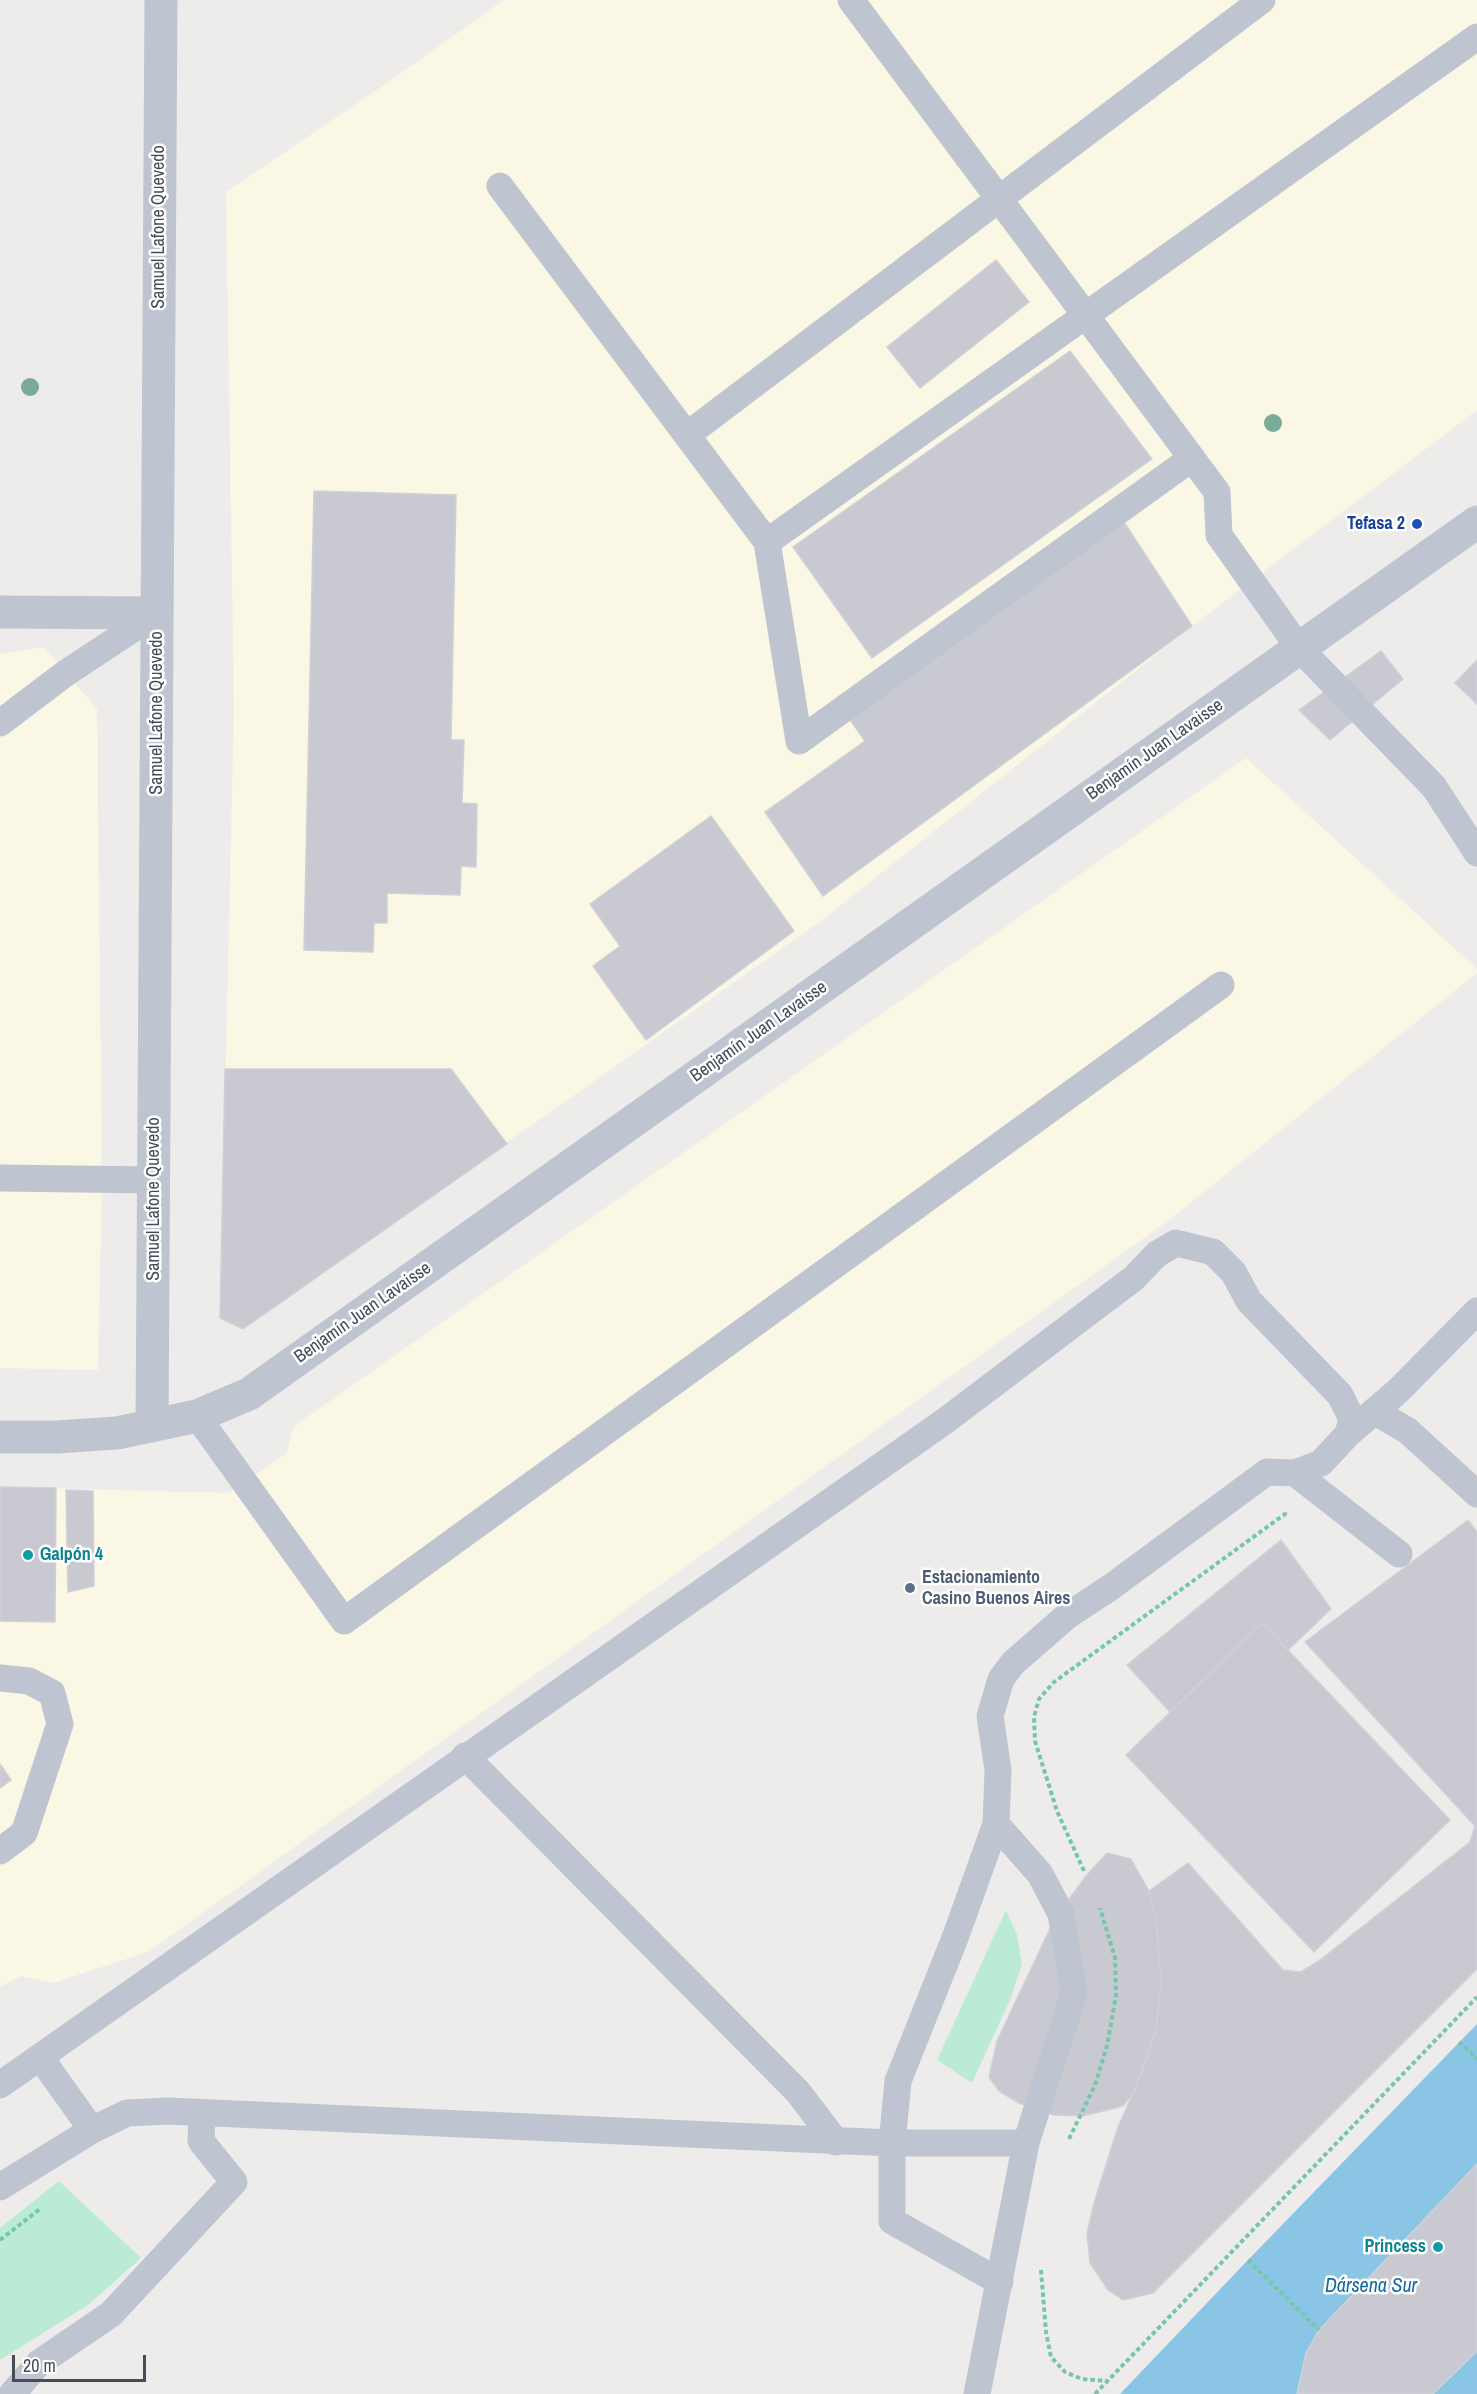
<!DOCTYPE html>
<html>
<head>
<meta charset="utf-8">
<style>
  body { margin:0 }
  #map { position:relative; width:1477px; height:2394px; overflow:hidden; background:#eeeceb; font-family:"Archivo Narrow",sans-serif }
  canvas { display:block }
  .scale { position:absolute; left:12px; top:2355px; width:134px; height:27px; box-sizing:border-box; border:3px solid #454c58; border-top:0; padding-left:8px; font-size:18px; line-height:21px; white-space:nowrap; color:#454c58; -webkit-text-stroke:4px #fff; paint-order:stroke }
</style>
</head>
<body>
<div id="map">
<canvas width="1477" height="2394"></canvas>
<div class="scale">20 m</div>
</div>
<script>
const c = document.querySelector('canvas').getContext('2d');
c.lineJoin = 'round';
function fill(path, color) { c.fillStyle = color; c.fill(path, 'evenodd'); }
const toPath = rows => new Path2D(rows.map(r => 'M' + r).join(''));
function stroke(path, color, width, dash) { c.strokeStyle = color; c.lineWidth = width; c.lineCap = dash ? 'butt' : 'round'; c.setLineDash(dash || []); c.stroke(path); }
function write(font, color, halo, rows, align = 'center') {
  c.font = font + ' "Archivo Narrow",sans-serif'; c.lineWidth = 5; c.setLineDash([]); c.textBaseline = 'middle'; c.strokeStyle = halo; c.fillStyle = color; for (const [text, x, y, turn = 0] of rows) {
    c.save(); c.translate(x, y); c.rotate((+turn || 0) * Math.PI / 180); c.textAlign = isNaN(turn) ? turn : align; if (halo) c.strokeText(text, 0, 0); c.fillText(text, 0, 0); c.restore();
  }
}
fill(toPath([
  [504,0,1477,0,1477,410,1192,626,821,921,243,1329,220,1318,234,708,226,192,390,81],
  [44,647,97,709,102,1179,98,1370,0,1368,0,654],
  [1246,758,1477,969,1477,973,1169,1220,148,1952,53,1983,21,1976,0,1987,0,1487,229,1493,287,1453,293,1427]
]), '#faf7e4');
fill(toPath([
  [1006,1910,1017,1935,1022,1964,1010,2000,972,2083,937,2060],
  [59,2181,141,2258,88,2305,0,2360,0,2228]
]), '#bbebd4');
fill(toPath([
  [1477,2024,1477,2394,1120,2394,1248,2260]
]), '#8ac5e6');
const building = toPath([
  [996,260,1029,302,920,388,887,347,996,260],
  [1070,351,1152,459,872,658,793,547,1070,351],
  [314,491,456,495,451,740,464,740,462,803,477,804,476,867,461,866,460,895,387,893,387,923,374,923,373,952,304,950,314,491],
  [1120,516,1192,626,823,896,765,812,865,741,844,711,1120,516],
  [1381,651,1403,679,1330,740,1299,710,1381,651],
  [1477,660,1477,704,1455,683,1477,660],
  [711,816,794,931,646,1040,593,966,620,946,590,904,711,816],
  [225,1069,451,1069,507,1144,243,1329,220,1318,225,1069],
  [0,1487,56,1488,55,1622,0,1621,0,1487],
  [66,1490,93,1491,94,1586,68,1592,66,1490],
  [1468,1520,1477,1532,1477,1969,1153,2293,1123,2300,1108,2290,1090,2263,1087,2234,1094,2203,1118,2127,1143,2070,1156,2029,1161,1981,1156,1919,1149,1891,1188,1863,1283,1970,1301,1972,1320,1960,1470,1842,1475,1826,1305,1642,1468,1520],
  [1281,1540,1331,1609,1288,1650,1262,1623,1170,1712,1127,1665,1281,1540],
  [1262,1623,1450,1820,1314,1952,1126,1755,1262,1623],
  [0,1764,11,1780,0,1788,0,1764],
  [1107,1853,1131,1859,1149,1891,1156,1919,1161,1981,1156,2029,1135,2090,1123,2106,1083,2116,1054,2115,1019,2103,999,2091,989,2077,997,2041,1055,1918,1086,1876,1107,1853],
  [1477,2164,1477,2351,1433,2394,1297,2394,1306,2353,1319,2330,1477,2164]
]);
fill(building, '#c9cad1');
stroke(building, '#d0d1d7', 1.5);
stroke(toPath([
  [1084,1871,1057,1811,1035,1741,1034,1717,1039,1699,1054,1682,1285,1514,1288,1516],
  [1459,2042,1477,2059],
  [1069,2139,1095,2085,1107,2046,1116,1995,1115,1958,1100,1908],
  [0,2240,40,2209],
  [1248,2260,1319,2330],
  [1041,2270,1046,2332,1051,2357,1065,2372,1082,2379,1108,2381],
  [1095,2394,1477,1997]
]), '#75c7aa', 4, [4.5, 3]);
stroke(toPath([
  [851,0,1217,492,1219,535,1299,648,1434,787,1477,853],
  [500,186,767,542,799,741,1192,458],
  [687,435,1262,0],
  [767,542,1477,37],
  [0,723,66,673,157,613],
  [0,1178,154,1180],
  [1374,1411,1408,1431,1477,1494],
  [197,1416,344,1621,1221,985],
  [1348,1434,1399,1390,1477,1311],
  [1295,1473,1399,1554],
  [0,1678,29,1681,52,1693,60,1724,24,1833,0,1851],
  [465,1756,798,2092,836,2142],
  [996,1824,1040,1874,1061,1914,1074,1993,1026,2143,892,2143,892,2221,1000,2282],
  [40,2057,92,2130],
  [0,2085,945,1421,1134,1278,1157,1254,1176,1243,1213,1252,1234,1273,1249,1301,1340,1395,1352,1419,1348,1434,1321,1463,1295,1473,1267,1472,1111,1587,1067,1616,1013,1663,1001,1679,990,1716,998,1770,996,1824,955,1938,898,2081,892,2143,168,2111,127,2113,92,2130,0,2187],
  [12,2394,39,2363,111,2314,234,2182,201,2141,202,2113],
  [977,2394,1026,2143]
]), '#bfc5d0', 27);
stroke(toPath([
  [0,612,157,613],
  [152,1426,161,0],
  [0,1437,56,1437,117,1433,197,1416,249,1394,1477,522]
]), '#bfc5d0', 33);
c.fillStyle = '#7aaa98';
for (const [x, y] of [
  [30,387],
  [1273,423]
]) { c.beginPath(); c.arc(x, y, 9, 0, 2 * Math.PI); c.fill(); }
for (const [x, y, r, color] of [
  [1417,524,6,"#1a4fb4"],
  [28,1555,6,"#0f9aa8"],
  [910,1588,6,"#5c6f8a"],
  [1438,2247,6,"#0f9aa8"]
]) { const dot = new Path2D(); dot.arc(x, y, r, 0, 2 * Math.PI); c.fillStyle = color; c.fill(dot); stroke(dot, '#fff', 2); }
write('18px', '#454c58', '#fff', [
  ["Samuel Lafone Quevedo",159,227,-90],
  ["Samuel Lafone Quevedo",157,713,-90],
  ["Benjamín Juan Lavaisse",1155,750,-35],
  ["Benjamín Juan Lavaisse",759,1032,-35],
  ["Samuel Lafone Quevedo",154,1199,-90],
  ["Benjamín Juan Lavaisse",363,1313,-35]
]);
write('bold 18px', '#164399', '#fff', [
  ["Tefasa 2",1405,524]
], 'right');
write('bold 18px', '#0d838f', '#fff', [
  ["Galpón 4",40,1555],
  ["Princess",1426,2247,"right"]
], 'left');
write('bold 18px', '#4e5e75', '#fff', [
  ["Estacionamiento",922,1578],
  ["Casino Buenos Aires",922,1599]
], 'left');
write('italic 20px', '#136b9c', '#fff', [
  ["Dársena Sur",1371,2287]
]);
</script>
</body>
</html>
